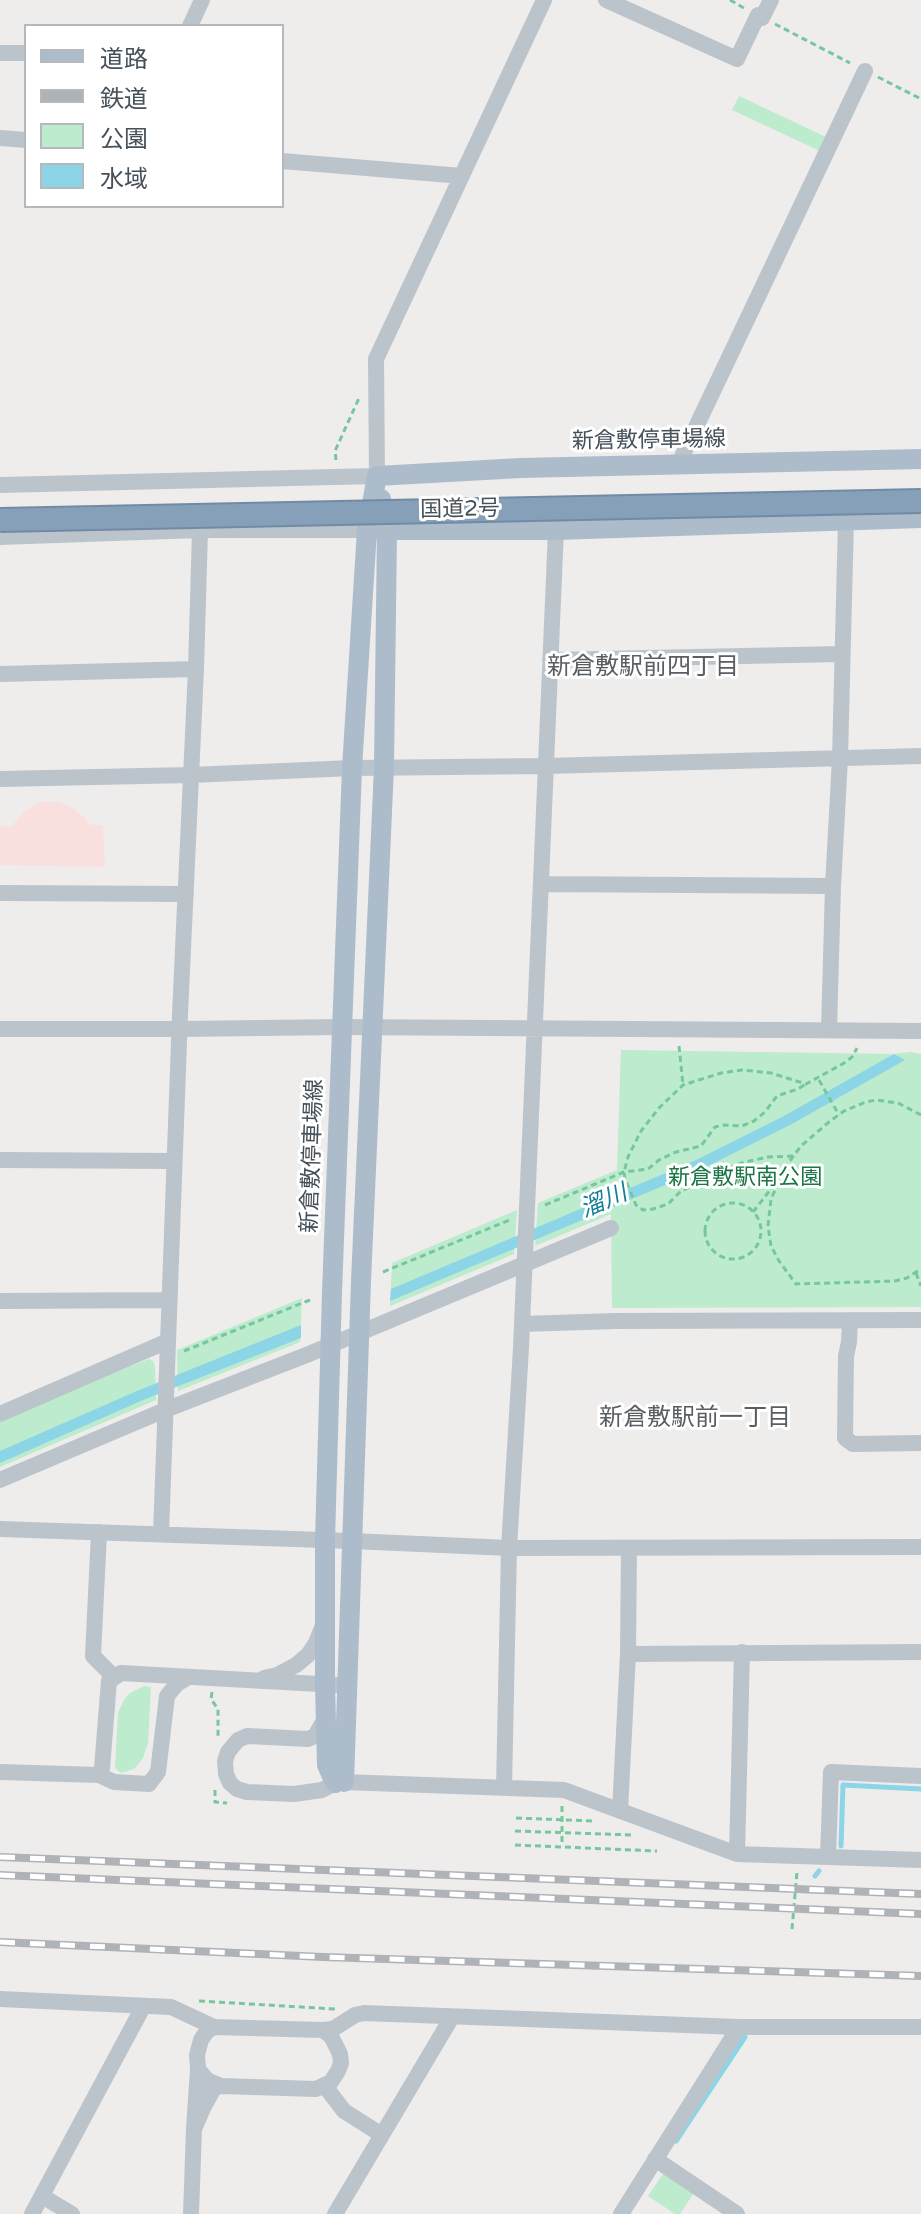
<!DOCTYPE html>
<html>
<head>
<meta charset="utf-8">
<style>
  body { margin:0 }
  #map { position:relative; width:921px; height:2214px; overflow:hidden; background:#efecec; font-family:"Varela Round","Noto Sans JP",sans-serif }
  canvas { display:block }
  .legend { position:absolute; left:24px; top:24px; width:260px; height:184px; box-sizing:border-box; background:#fff; border:2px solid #b5b9bd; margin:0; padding:10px 14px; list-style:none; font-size:24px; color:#465059 }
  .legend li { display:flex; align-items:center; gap:16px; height:40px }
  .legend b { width:40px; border:2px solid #b5b9bd }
</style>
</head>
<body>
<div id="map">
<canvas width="921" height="2214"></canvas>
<ul class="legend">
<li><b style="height:10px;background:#adbcca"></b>道路</li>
<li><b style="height:10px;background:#afb2b7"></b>鉄道</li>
<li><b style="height:22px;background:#bcebcd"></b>公園</li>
<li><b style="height:22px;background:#8bd5e6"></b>水域</li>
</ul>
</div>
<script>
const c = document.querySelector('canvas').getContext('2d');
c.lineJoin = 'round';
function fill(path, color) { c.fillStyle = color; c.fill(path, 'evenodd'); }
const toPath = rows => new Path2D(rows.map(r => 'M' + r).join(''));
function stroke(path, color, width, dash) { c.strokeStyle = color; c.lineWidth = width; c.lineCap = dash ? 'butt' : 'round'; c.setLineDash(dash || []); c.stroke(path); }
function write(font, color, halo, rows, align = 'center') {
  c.font = font + ' "Varela Round","Noto Sans JP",sans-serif'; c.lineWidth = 6; c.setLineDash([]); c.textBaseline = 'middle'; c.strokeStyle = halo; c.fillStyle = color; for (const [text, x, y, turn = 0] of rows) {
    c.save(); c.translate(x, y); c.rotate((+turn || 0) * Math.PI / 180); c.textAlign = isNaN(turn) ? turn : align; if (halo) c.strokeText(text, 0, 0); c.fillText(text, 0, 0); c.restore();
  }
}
fill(toPath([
  [40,802,57,802,71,807,85,818,88,824,103,826,105,867,0,865,0,826,11,827,25,811]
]), '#f9dfdd');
fill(toPath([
  [739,96,826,137,820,151,732,110],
  [621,1050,894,1054,910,1052,921,1054,921,1307,612,1308,611,1214,535,1246,538,1203,617,1170],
  [517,1210,514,1254,390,1306,392,1263],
  [302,1298,300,1342,178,1391,177,1350],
  [149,1359,153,1361,155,1367,156,1400,0,1467,0,1421,45,1400],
  [144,1686,151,1687,148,1743,143,1758,134,1769,121,1773,115,1768,118,1713,125,1698,130,1693],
  [665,2171,695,2191,680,2214,675,2214,648,2196]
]), '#bcebcd');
fill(toPath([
  [894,1054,905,1060,792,1124,696,1172,390,1301,391,1289,694,1161,784,1116],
  [301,1325,301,1338,143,1400,0,1463,0,1451,137,1391]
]), '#8bd5e6');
stroke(toPath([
  [841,1846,843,1785,921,1789],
  [815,1876,819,1871],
  [676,2141,745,2037]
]), '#8bd5e6', 5);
stroke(toPath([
  [730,0,744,8],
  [775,24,850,63],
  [878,77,921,99],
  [336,460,335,451,360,396],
  [679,1046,683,1085],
  [819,1080,839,1115],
  [921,1115,898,1103,876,1100,866,1102,844,1111,829,1122,801,1146,786,1166,771,1199,768,1226,771,1246,779,1261,796,1284,895,1281,907,1278,921,1269],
  [793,1156,768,1157,741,1163,681,1191,668,1204,653,1209,643,1210,636,1205,625,1179,624,1172,628,1157,641,1131,659,1108,683,1085,721,1073,742,1070,771,1073,806,1084,846,1062,852,1057,857,1048],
  '705 1231a28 28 0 1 1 56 0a28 28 0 1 1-56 0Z',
  [545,1205,624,1172,648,1169,659,1160,676,1152,701,1146,715,1127,724,1125,742,1126,754,1121,765,1112,777,1096,798,1089,806,1084],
  [753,1212,778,1180],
  [383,1272,512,1219],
  [916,1273,921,1286],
  [184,1351,310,1300],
  [212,1692,211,1699,218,1709,218,1738],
  [215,1790,215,1802,227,1803],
  [562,1806,562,1846],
  [516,1818,595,1821],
  [515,1831,632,1835],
  [515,1845,657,1851],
  [792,1929,797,1872],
  [199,2001,335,2009]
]), '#76c79e', 3, [6, 4]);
stroke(toPath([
  [606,0,737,59,758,15,762,18,771,0],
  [190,26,202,0],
  [0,53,26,53],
  [0,138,26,140],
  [282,161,462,176],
  [678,465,865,71],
  [0,485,377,476,376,359,544,0],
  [0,537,200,530,367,530],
  [550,660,841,654],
  [0,674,196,669],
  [0,779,191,775,352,768,546,766,921,756],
  [541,884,833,886],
  [0,893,186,894],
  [0,1029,180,1029,343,1027,921,1031],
  [829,1030,833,886,840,758,846,520],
  [0,1160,174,1161],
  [0,1301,169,1300],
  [850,1320,849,1342,846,1356,845,1438,853,1444,921,1443],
  [522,1324,616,1321,921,1320],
  [0,1414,168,1341],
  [0,1480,165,1410,309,1354,611,1228],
  [0,1529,352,1541,509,1548,921,1547],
  [99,1532,93,1656,113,1676],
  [161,1534,180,1014,196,669,200,530],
  [628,1654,921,1652],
  [264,1678,277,1675,296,1665,308,1655,316,1643,323,1625],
  [326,1717,315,1736,308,1739,247,1736,238,1740,228,1752,225,1761,226,1774,230,1783,237,1789,247,1792,294,1794,322,1790,335,1783,344,1782,564,1790,737,1854,921,1860],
  [0,1772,99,1775,114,1782,149,1784,158,1772,167,1696,177,1684,187,1678],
  [99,1775,102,1768,109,1681,121,1673,337,1685],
  [504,1788,509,1548,521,1348,556,530],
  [620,1811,628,1654,629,1548],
  [737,1854,742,1652],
  [828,1857,831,1772,921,1776],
  [0,1999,171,2007,214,2027],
  [323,2030,333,2029,355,2015,364,2013,739,2027,921,2027],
  [198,2069,194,2129,204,2106,214,2088,221,2086,316,2089,331,2082,338,2071,341,2063,340,2054,331,2036,323,2030,214,2027,207,2031,201,2040,197,2055,198,2069,207,2080,221,2086],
  [324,2085,344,2111,382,2135],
  [655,2159,737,2214],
  [42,2196,72,2214],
  [32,2214,143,2007],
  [191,2214,194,2129],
  [335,2214,452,2017],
  [621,2214,739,2027]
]), '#bbc4cb', 16);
stroke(toPath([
  [377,476,521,468,921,459],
  [373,530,556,530,921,518],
  [344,1782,361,1281,384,767,387,530,381,499],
  [335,1783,327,1765,325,1685,325,1541,332,1292,352,768,367,530,377,476]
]), '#adbcca', 20);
const rail = toPath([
  [0,1857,921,1894],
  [0,1875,921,1914],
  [0,1942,323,1957,921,1976]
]);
stroke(rail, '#afb2b7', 8);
stroke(rail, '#fff', 5, [15]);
const highwayBridge = toPath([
  [0,520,921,501]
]);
stroke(highwayBridge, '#728ba5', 26, []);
stroke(highwayBridge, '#86a0b9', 22);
write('22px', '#465059', '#fff', [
  ["新倉敷停車場線",649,441,-1],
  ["国道2号",460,510,-1],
  ["新倉敷停車場線",313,1156,-88]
]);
write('22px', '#1b7546', '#fff', [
  ["新倉敷駅南公園",745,1178]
]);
write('24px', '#5a5d61', '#fff', [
  ["新倉敷駅前四丁目",643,668],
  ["新倉敷駅前一丁目",695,1419]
]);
write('italic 24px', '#147e97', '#fff', [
  ["溜川",604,1202,-23]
]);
</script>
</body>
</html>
